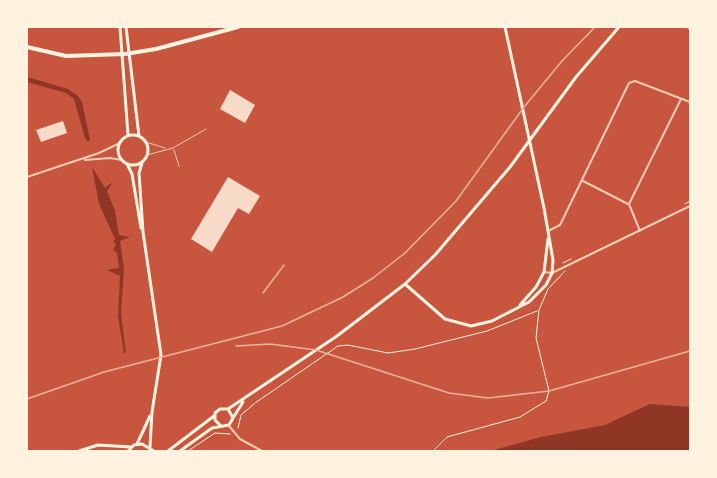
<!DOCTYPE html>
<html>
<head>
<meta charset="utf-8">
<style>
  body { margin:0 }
  #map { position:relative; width:717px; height:478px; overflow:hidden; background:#c8553d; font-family:"DM Sans",sans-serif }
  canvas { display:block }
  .frame { position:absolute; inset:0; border:28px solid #fff3e0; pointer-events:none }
</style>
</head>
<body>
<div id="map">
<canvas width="717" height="478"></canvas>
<div class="frame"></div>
</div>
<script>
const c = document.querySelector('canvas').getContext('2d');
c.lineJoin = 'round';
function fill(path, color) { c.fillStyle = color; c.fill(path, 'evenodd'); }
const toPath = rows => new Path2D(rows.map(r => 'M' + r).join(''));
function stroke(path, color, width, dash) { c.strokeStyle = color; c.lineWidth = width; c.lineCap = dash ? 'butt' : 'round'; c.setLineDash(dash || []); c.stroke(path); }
fill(toPath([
  [27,77,68,89,78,96,82,102,90,140,88,142,85,138,74,99,66,93,27,82],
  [92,167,105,188,113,182,107,191,115,211,119,235,130,237,120,241,124,269,121,314,126,353,124,353,118,317,120,276,107,270,119,268,117,253,113,250,116,244,113,242,115,239,99,204],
  [650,404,690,407,690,451,490,451,541,437,605,425]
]), '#8f3625');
fill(toPath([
  [230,90,255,105,245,123,220,109],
  [63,121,67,133,41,142,36,130],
  [228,177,260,196,249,214,238,208,212,252,191,239]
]), '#f7dbc8');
stroke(toPath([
  [685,204,690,201],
  [563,263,571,259],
  [238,428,241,415,255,403,338,346,348,345,388,353,415,349,487,331,537,311],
  [188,451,215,433,230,434],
  [433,451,447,437,520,417,546,401,549,391,536,338,539,310,548,289,565,271]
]), '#fff3e0', 1);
stroke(toPath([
  [146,142,165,148],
  [174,150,179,166],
  [147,155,173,148,206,129]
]), '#f1ccb7', 1);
stroke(toPath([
  [687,27,690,29],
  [85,160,110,158,122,160],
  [27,177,99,153,120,143],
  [583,181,628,204],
  [548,231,560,225,629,83,635,81,690,102],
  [640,231,629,204,681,99],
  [544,272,552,273,690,206],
  [229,426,240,439,262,451]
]), '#f1ccb7', 2);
stroke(toPath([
  [120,27,128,135],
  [126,27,139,136],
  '118 150a15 15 0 1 1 30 0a15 15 0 1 1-30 0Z',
  [142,163,139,173,143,232,161,355,152,412,150,447],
  [127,164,132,174,141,228],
  [405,284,445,319,471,326,492,321,529,302,546,285,552,273,553,260,544,208,505,27],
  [520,305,536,287,544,272,548,239],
  [228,409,337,336,405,284,435,255,510,167,576,77,619,27],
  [233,418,243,402],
  [137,444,150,416],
  [79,451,98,445,131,447],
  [128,451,134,445,142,444,154,451],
  [168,451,214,416],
  [180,451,212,428,229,425,233,418,228,409,220,409,215,413,215,420,220,425]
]), '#fff3e0', 3);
stroke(toPath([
  [27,47,66,56,125,54,156,49,238,27]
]), '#fff3e0', 4);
stroke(toPath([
  [263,293,284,265],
  [236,346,270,344,316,350,449,393,488,398,549,391,690,351],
  [27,399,104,372,282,326,343,297,373,278,405,253,456,201,524,107,562,61,595,27]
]), '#e9b49f', 1.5);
</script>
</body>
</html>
